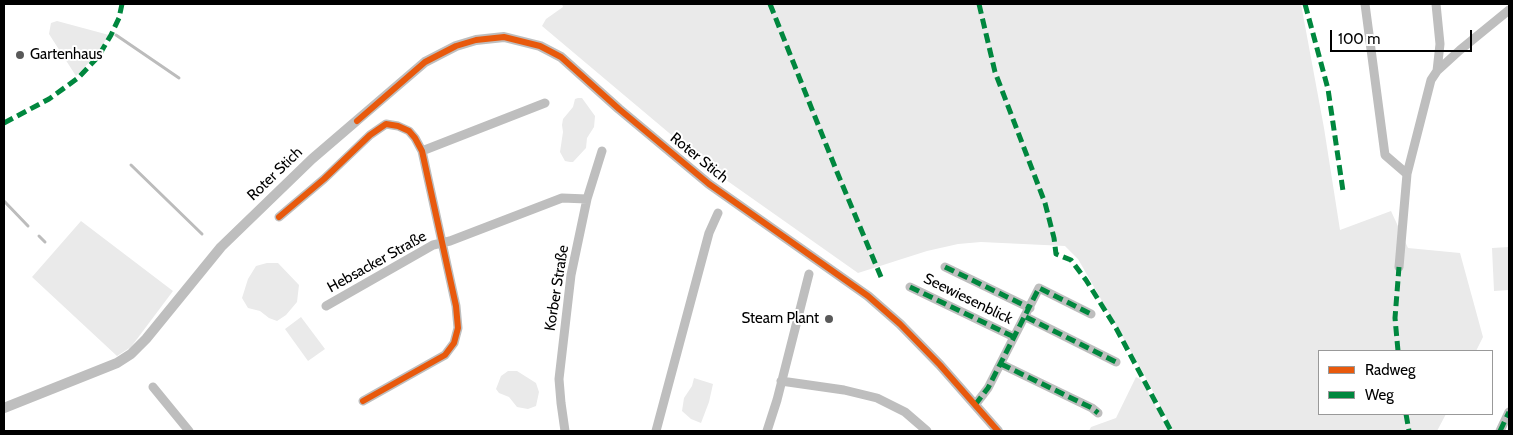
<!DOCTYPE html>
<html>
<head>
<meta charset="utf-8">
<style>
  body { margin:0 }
  #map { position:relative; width:1513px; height:435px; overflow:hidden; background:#fff; font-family:Cabin,sans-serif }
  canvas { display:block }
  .frame { position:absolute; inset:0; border:5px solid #000; pointer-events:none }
  .legend { position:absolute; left:1318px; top:350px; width:175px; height:65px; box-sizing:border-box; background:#fff; border:1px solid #999; margin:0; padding:6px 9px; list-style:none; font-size:15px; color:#000 }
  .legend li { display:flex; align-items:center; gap:10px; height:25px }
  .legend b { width:25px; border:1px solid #999 }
  .scale { position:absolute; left:1330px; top:30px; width:142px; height:22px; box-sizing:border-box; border:2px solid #000; border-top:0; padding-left:6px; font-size:15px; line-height:18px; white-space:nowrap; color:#000; -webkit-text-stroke:4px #fff; paint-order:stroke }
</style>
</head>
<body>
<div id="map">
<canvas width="1513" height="435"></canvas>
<div class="frame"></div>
<ul class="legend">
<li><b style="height:6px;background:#e8590c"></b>Radweg</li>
<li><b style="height:6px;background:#00873e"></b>Weg</li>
</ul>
<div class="scale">100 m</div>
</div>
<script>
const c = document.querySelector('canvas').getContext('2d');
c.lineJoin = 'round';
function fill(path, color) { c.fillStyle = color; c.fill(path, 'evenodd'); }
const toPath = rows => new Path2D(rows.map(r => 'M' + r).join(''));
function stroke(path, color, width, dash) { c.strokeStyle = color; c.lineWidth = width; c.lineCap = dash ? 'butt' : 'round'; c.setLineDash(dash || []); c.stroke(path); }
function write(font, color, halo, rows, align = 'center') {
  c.font = font + ' Cabin,sans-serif'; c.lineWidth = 4; c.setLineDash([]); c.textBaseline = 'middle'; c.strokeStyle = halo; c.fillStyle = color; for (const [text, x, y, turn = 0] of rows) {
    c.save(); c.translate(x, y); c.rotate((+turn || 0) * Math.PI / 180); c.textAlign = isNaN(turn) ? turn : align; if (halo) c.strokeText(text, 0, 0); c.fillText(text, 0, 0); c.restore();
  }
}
fill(toPath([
  [562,4,1301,4,1324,128,1340,230,1391,211,1408,248,1460,253,1483,337,1476,351,1319,351,1319,414,1446,414,1437,431,1173,431,1146,378,1078,259,1065,246,981,242,958,244,927,251,858,273,719,175,542,26,546,19,563,7],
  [57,21,109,35,96,55,76,76,49,34,51,23],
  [578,98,582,98,595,116,594,127,587,138,586,148,573,162,570,162,565,161,560,152,563,132,562,125,563,119,573,107,575,99],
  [81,221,173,291,131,347,117,356,32,277],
  [1509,247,1509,290,1494,291,1492,248],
  [267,263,278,263,299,285,297,302,286,315,277,321,269,318,260,311,248,308,242,298,248,279,256,266],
  [301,317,325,349,308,361,285,329],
  [508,371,517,371,536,383,539,392,536,406,528,409,517,407,509,397,499,393,496,389,501,376],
  [1136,377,1140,379,1148,391,1168,431,1089,431,1091,427,1116,418],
  [694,378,713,384,709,402,701,423,691,419,682,411,684,398,692,386]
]), '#eaeaea');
stroke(toPath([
  [116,35,179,78],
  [131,165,202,234],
  [4,201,28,226],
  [39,236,45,242]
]), '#bcbcbc', 3);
stroke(toPath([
  [1365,4,1385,155,1407,174],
  [1437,71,1460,50,1509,10],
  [422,151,545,103],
  [279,217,324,179,370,135,386,124,398,126,409,131,415,138,422,151,456,306,458,328,454,343,445,355,363,401],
  [945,267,1030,308],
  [1399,267,1407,174,1431,80,1437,71,1440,44,1436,4],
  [910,287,1014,337],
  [326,306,433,245,450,241,562,198,587,199],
  [1026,317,1116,362],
  [1001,364,1092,408,1098,413],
  [781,381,844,390,877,398,905,412,927,431],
  [153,387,189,431],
  [975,405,988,388,1039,288,1091,314],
  [565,431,561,403,559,379,571,275,587,199,602,151],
  [656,431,709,233,718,213],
  [767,431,777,400,809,274],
  [1500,431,1509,412]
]), '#bebebe', 9);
stroke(toPath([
  [4,408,117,363,131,354,146,339,221,247,312,159,425,62,456,46,476,40,504,37,540,46,561,57,619,109,709,184,868,296,900,324,940,365,998,431]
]), '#bebebe', 10);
stroke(toPath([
  [770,4,837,172,881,277],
  [979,4,995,72,1045,203,1054,238,1056,254,1071,260,1086,280,1116,328,1171,431],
  [1305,4,1328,89,1343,191],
  [4,123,49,99,78,78,98,57,111,35,119,18,122,4],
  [945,267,1030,308],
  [910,287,1014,337],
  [1026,317,1116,362],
  [1398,351,1395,318,1399,267],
  [1001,364,1092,408,1098,413],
  [975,405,988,388,1039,288,1091,314],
  [1406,414,1409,431],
  [1500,431,1509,412]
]), '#00873e', 5, [10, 5]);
stroke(toPath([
  [357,121,425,62,456,46,476,40,504,37,540,46,561,57,619,109,709,184,868,296,900,324,940,365,998,431],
  [279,217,324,179,370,135,386,124,398,126,409,131,415,138,422,151,456,306,458,328,454,343,445,355,363,401]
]), '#e8590c', 6);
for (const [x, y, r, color] of [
  [20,55,5,"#595959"],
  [829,319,5,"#595959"]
]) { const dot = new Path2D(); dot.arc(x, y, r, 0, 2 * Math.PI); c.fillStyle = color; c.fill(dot); stroke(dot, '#fff', 2); }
write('15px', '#000', '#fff', [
  ["Gartenhaus",30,55],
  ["Steam Plant",819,319,"right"]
], 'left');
write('15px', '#000', '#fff', [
  ["Roter Stich",699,158,39],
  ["Roter Stich",275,174,-44],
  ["Hebsacker Straße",377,262,-29],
  ["Korber Straße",557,288,-81],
  ["Seewiesenblick",968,299,26]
]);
</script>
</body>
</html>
